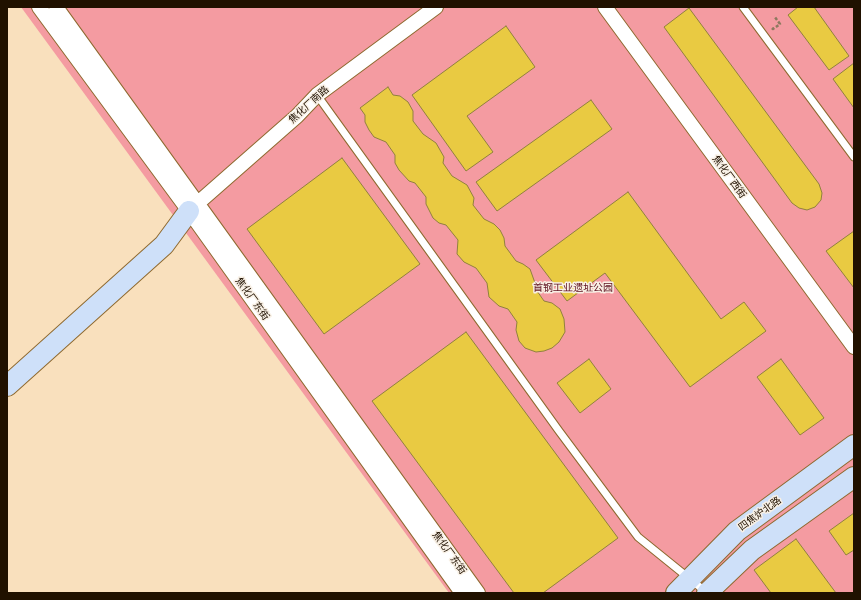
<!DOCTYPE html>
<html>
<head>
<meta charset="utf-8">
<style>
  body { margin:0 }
  #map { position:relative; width:861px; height:600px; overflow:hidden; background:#f9e0bd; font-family:"Fira Sans",sans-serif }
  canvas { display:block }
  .frame { position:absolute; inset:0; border:8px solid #201100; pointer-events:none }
</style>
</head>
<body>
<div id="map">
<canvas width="861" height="600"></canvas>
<div class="frame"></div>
</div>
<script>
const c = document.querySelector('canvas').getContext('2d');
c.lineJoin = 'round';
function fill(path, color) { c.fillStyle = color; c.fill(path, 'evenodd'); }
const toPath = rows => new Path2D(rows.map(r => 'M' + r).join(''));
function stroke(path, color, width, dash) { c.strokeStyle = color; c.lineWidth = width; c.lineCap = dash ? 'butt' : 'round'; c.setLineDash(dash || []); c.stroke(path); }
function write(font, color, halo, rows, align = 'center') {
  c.font = font + ' "Fira Sans","Noto Sans SC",sans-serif'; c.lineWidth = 3; c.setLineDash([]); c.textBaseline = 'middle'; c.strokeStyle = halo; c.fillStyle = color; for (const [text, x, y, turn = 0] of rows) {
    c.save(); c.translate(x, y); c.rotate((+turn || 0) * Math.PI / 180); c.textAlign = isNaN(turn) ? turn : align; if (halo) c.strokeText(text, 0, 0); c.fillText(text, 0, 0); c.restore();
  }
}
fill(toPath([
  [21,7,854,7,854,593,449,593]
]), '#f49ba1');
const building = toPath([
  [798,7,814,7,849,56,829,70,788,15,798,7],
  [689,8,819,184,822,193,821,200,815,207,807,210,799,208,792,203,664,27,689,8],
  [506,26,535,67,467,116,493,152,466,171,412,95,506,26],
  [854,63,854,108,833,79,854,63],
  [388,87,393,95,400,96,408,102,413,111,413,121,423,134,436,143,444,157,443,163,452,176,467,185,474,198,473,205,484,219,494,224,500,230,504,238,505,246,516,261,523,264,530,269,535,283,535,288,544,301,552,303,560,309,564,319,565,332,559,342,552,348,544,351,536,352,525,348,519,341,516,330,517,322,508,309,499,306,489,297,487,283,476,268,464,262,457,254,458,240,446,225,439,223,433,218,426,204,426,197,415,183,409,181,399,170,395,163,395,155,386,142,374,137,369,130,365,122,365,115,360,108,388,87],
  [591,100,612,129,497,211,476,182,591,100],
  [342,158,420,264,324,334,247,229,342,158],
  [628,192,721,319,744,302,766,331,690,387,605,273,567,301,536,260,628,192],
  [854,231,854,288,826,251,854,231],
  [466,332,618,538,543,593,514,593,372,401,466,332],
  [589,359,611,389,580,413,557,383,589,359],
  [781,359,824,418,800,435,757,377,781,359],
  [854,513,854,550,846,555,829,531,854,513],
  [796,539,836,593,771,593,754,570,796,539]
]);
fill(building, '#e9ca42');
stroke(building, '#91813e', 1);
const lane = toPath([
  [743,7,854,157],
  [317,95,559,431,638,537,706,592]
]);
const street = toPath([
  [39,7,189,211,462,593],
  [56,7,478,593],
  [605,7,854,347],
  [190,210,297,116,317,95,436,7]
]);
const secondary = toPath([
  [7,386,164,245,189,211],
  [676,593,737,531,854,445],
  [707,593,752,550,854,477]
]);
stroke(lane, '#8e692f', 9);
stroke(street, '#8e692f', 16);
stroke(secondary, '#8e692f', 22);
stroke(toPath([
  [772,28,773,29,780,24,774,16]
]), '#8d795f', 2.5, [3, 2]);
stroke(lane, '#fff', 7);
stroke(street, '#fff', 14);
stroke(secondary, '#cee0f9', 20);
write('10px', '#201100', '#f8f0e5', [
  ["焦化厂南路",309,105,-42],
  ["焦化厂西街",729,177,54],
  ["焦化厂东街",252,299,54],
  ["四焦炉北路",760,514,-36],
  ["焦化厂东街",449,553,54]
]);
write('10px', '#5d0f1e', '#f8f0e5', [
  ["首钢工业遗址公园",573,288]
]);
</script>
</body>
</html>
